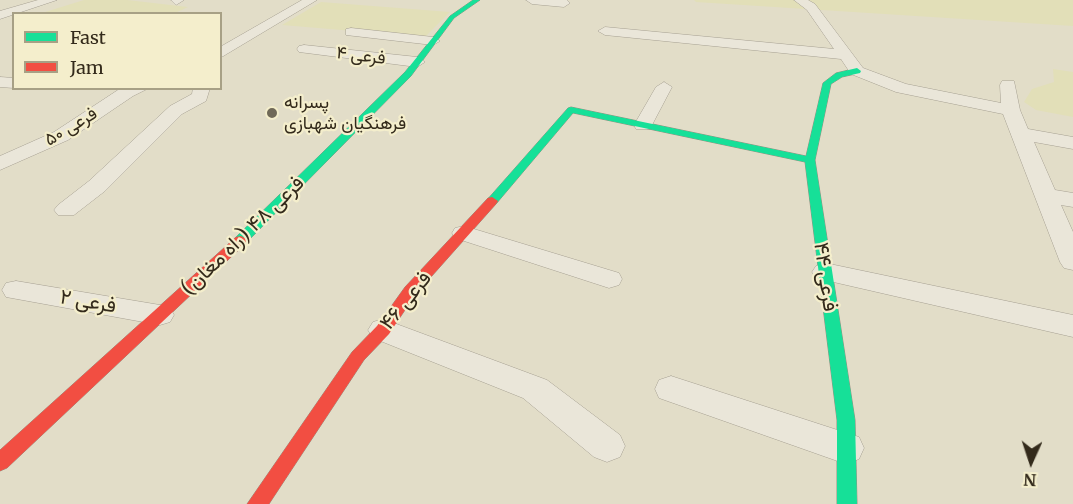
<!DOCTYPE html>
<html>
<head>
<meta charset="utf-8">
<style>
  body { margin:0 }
  #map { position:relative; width:1073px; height:504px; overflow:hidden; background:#e2ddc8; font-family:Merriweather,serif }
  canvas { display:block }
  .legend { position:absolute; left:12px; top:12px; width:210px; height:78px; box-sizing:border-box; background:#f4eecc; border:2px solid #a7a085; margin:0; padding:8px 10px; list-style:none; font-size:18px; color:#332a1b }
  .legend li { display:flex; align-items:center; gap:12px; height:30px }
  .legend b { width:30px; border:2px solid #a7a085 }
  .north { position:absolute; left:1001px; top:432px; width:60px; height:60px; -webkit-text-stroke:4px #f4eecc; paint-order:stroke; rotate:183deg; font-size:16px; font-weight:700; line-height:24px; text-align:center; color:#332a1b }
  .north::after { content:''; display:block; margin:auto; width:21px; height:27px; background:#332a1b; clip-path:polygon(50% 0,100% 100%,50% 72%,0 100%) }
</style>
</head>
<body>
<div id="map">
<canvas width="1073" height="504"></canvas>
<ul class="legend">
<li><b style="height:8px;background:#16e098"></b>Fast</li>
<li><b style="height:8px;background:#f24e42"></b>Jam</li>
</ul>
<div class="north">N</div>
</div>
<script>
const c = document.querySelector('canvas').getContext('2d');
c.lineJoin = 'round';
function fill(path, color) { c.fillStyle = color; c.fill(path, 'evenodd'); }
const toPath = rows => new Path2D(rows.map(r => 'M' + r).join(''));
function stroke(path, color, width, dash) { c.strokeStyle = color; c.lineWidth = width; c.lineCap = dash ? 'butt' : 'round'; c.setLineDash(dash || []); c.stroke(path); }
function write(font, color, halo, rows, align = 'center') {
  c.font = font + ' Merriweather,Vazirmatn,serif'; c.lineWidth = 4.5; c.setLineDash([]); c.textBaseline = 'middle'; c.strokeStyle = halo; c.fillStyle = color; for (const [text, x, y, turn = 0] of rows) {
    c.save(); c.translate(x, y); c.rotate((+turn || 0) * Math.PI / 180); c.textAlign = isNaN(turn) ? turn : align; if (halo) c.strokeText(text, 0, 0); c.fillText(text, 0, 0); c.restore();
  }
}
fill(toPath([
  [84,0,127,0,188,7,173,14,42,13],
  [694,0,1073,0,1073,26,696,2],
  [321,2,450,12,425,37,282,25],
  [1053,69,1073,72,1073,117,1036,110,1024,102,1032,89,1054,82]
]), '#e2dfb8');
const street = toPath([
  [38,0,57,0,0,19,0,11,38,0],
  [171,0,184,0,176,5,171,0],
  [302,0,317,0,220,58,220,47,302,0],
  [526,0,567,0,570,3,564,7,532,4,526,0],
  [794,0,808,0,815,4,863,68,906,84,1001,103,1000,85,1002,81,1014,81,1020,110,1028,129,1073,137,1073,149,1034,142,1055,190,1073,193,1073,207,1061,205,1073,232,1073,270,1064,268,1060,262,1003,114,896,92,851,74,841,59,605,35,598,31,605,27,834,49,807,10,794,0],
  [351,28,433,37,440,41,433,45,346,35,346,29,351,28],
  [304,45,417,57,425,62,417,67,299,52,297,49,299,46,304,45],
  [0,77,14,78,14,88,0,87,0,77],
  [664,82,672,87,652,125,650,129,636,129,634,125,656,87,664,82],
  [121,88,149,88,133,96,68,140,0,170,0,156,54,132,121,88],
  [193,88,210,88,206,101,182,114,105,191,74,215,58,215,54,210,58,205,89,181,170,106,192,94,193,88],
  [464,226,619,273,622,279,619,285,609,288,455,238,452,233,455,228,464,226],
  [825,263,1073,315,1073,337,816,278,812,272,816,266,825,263],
  [16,281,160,305,170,308,174,315,170,322,160,325,6,297,2,290,6,283,16,281],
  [383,319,547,380,620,435,625,446,620,457,607,462,594,457,523,398,373,338,368,330,373,322,383,319],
  [671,376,859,437,864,448,859,459,846,464,659,398,655,389,659,380,671,376]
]);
const fast = toPath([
  [473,0,480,0,454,18,411,76,246,243,236,243,234,240,236,237,405,72,450,16,473,0],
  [857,68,861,71,860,73,842,77,831,84,815,160,855,420,857,504,837,504,837,420,805,162,573,113,496,204,492,205,486,201,568,108,571,107,806,156,823,83,836,73,857,68]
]);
const jam = toPath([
  [492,197,498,201,496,204,415,295,389,334,364,360,269,504,247,504,352,352,377,326,405,287,488,198,492,197],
  [241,236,248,240,246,243,7,468,0,471,0,450,236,237,241,236]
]);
stroke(street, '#a6a092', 1);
stroke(fast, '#969082', 1);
stroke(jam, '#969082', 1);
fill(street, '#eae6d9');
fill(fast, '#16e098');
fill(jam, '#f24e42');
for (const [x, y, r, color] of [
  [272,113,6,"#706958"]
]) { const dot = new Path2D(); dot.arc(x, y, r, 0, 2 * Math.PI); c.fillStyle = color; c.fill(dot); stroke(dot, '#f4eecc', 2); }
write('18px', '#332a1b', '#f4eecc', [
  ["فرعی ۴",361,56,7],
  ["فرعی ۵۰",71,127,-31]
]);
write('18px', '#332a1b', '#f4eecc', [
  ["پسرانه",284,103],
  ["فرهنگیان شهبازی",284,124]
], 'left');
write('21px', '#332a1b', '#f4eecc', [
  ["فرعی ۴۸ (راه مغان)",243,236,-44],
  ["فرعی ۴۴",825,277,82],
  ["فرعی ۴۶",406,301,-51],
  ["فرعی ۲",88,302,10]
]);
</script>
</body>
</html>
